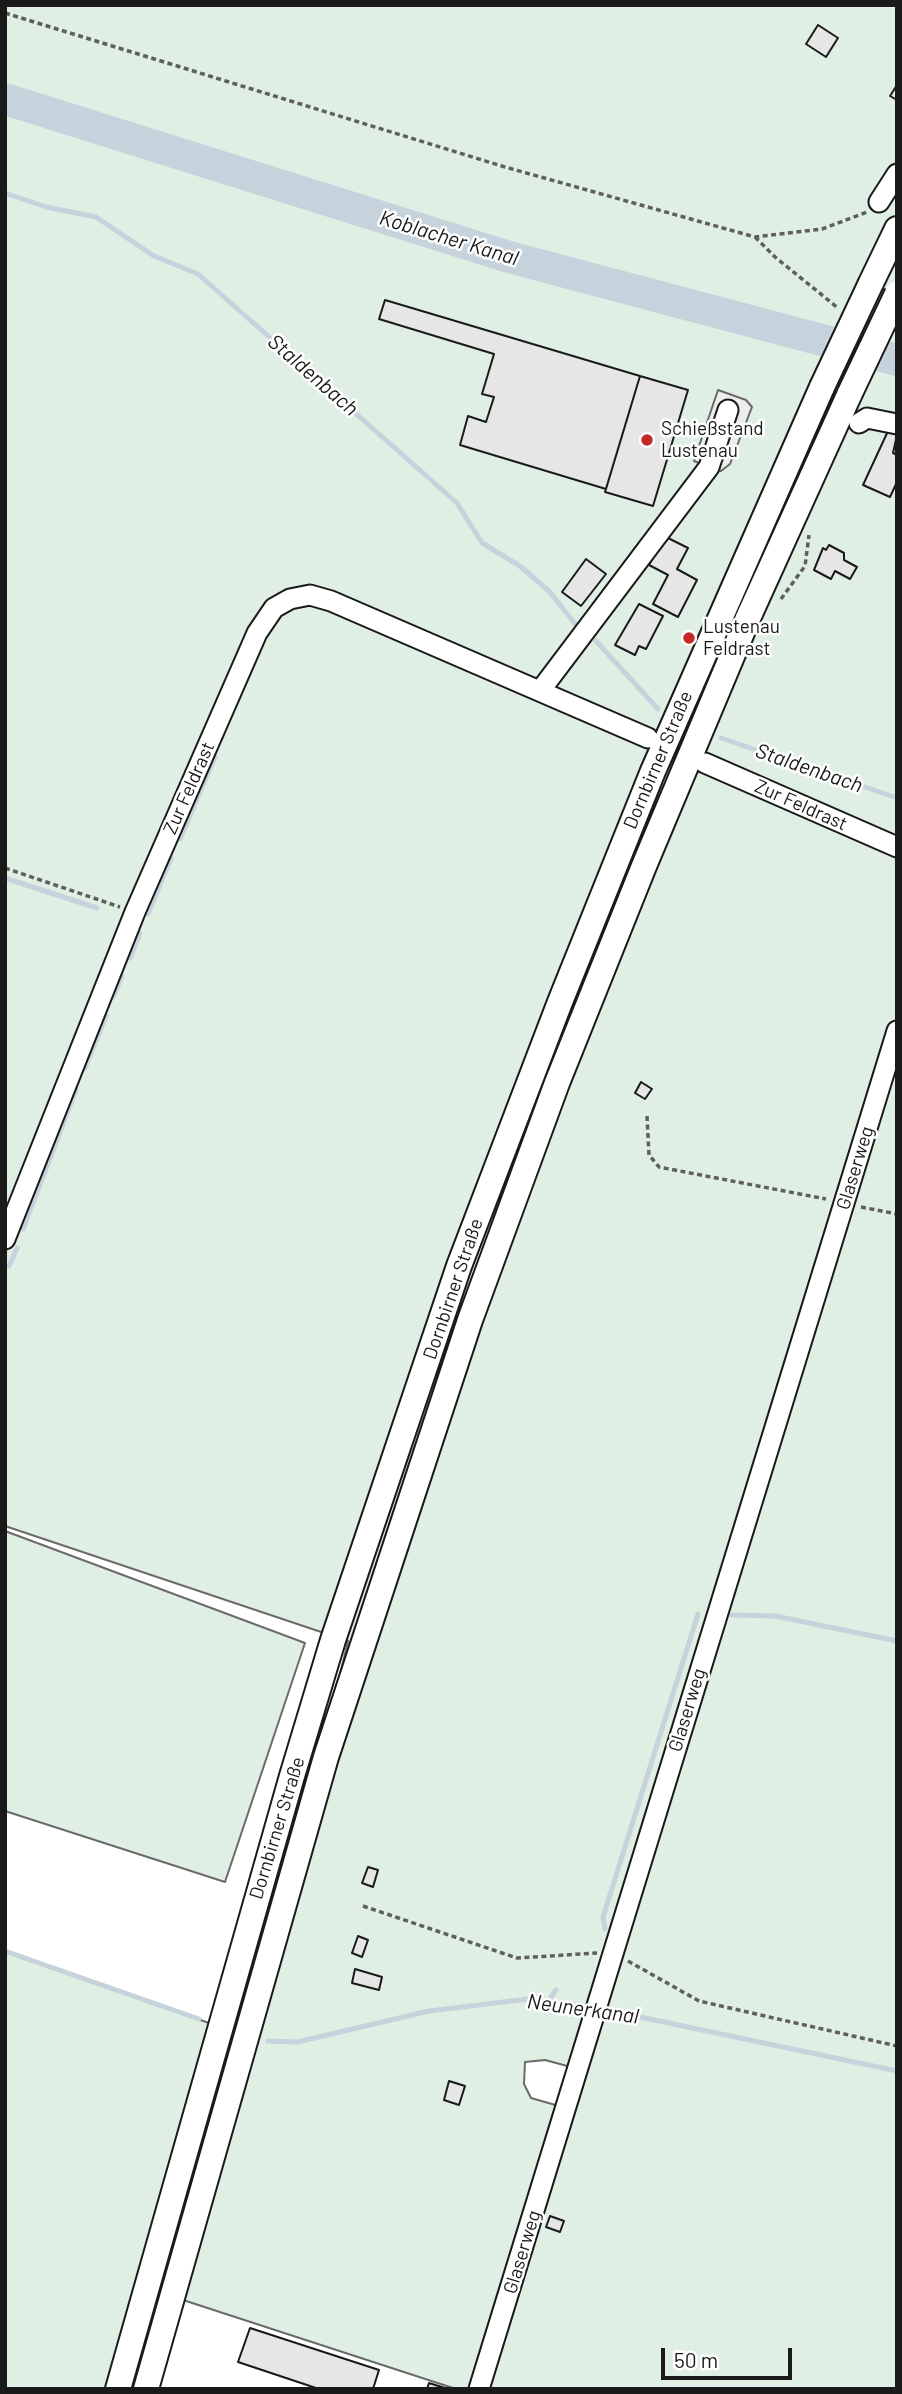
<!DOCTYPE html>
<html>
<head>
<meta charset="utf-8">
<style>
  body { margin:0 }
  #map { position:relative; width:902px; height:2394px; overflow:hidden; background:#fff; font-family:Barlow,sans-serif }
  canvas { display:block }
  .frame { position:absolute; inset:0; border:7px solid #1a1a1a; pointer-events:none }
  .scale { position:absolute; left:661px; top:2348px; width:131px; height:32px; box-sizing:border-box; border:4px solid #1a1a1a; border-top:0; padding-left:9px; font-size:21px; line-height:24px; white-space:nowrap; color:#1a1a1a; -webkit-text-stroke:5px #fff; paint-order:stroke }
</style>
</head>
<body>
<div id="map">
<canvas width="902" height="2394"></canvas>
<div class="frame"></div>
<div class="scale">50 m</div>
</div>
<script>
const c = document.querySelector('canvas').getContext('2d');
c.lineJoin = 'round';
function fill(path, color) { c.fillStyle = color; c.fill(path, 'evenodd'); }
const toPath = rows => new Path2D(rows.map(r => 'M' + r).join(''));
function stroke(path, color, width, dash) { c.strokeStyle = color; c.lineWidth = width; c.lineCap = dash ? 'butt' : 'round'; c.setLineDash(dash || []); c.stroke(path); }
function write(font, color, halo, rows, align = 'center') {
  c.font = font + ' Barlow,sans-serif'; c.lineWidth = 5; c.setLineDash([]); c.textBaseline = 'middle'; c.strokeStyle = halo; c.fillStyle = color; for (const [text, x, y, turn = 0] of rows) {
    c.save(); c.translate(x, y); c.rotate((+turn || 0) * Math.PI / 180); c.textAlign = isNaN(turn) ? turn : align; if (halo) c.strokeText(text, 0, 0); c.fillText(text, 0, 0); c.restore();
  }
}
const green = toPath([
  [5,5,897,5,897,2389,486,2389,598,2023,583,2018,571,2067,545,2060,525,2062,524,2084,531,2098,559,2106,472,2389,456,2389,183,2300,254,2037,348,1641,5,1526,5,110,475,257,878,367,885,350,287,179,5,91,5,5],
  [5,1531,305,1643,225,1882,5,1811,5,1531],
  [5,1952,209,2023,108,2389,5,2389,5,1952]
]);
fill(green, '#e0efe3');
stroke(green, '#6a6a6a', 2);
const parking = toPath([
  [718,390,746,400,752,407,730,464,721,471,694,461,718,390]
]);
fill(parking, '#ededed');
stroke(parking, '#6a6a6a', 2);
stroke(toPath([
  [5,193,46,207,96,217,154,256,198,274,457,503,482,543,520,566,550,592,575,624],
  [596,641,658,709],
  [721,738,897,798],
  [180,839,215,757],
  [5,878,97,908],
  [148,914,171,858],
  [130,958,140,933],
  [113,997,122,976],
  [85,1068,106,1016],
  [23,1229,76,1090],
  [9,1266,17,1248],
  [732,1615,775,1616,897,1641],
  [605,1929,603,1917,698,1614],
  [5,1951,199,2019],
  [549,2000,556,1990],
  [602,2009,897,2071],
  [268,2041,297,2042,429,2011,528,1999,592,2007]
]), '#c6d2dc', 5);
stroke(toPath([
  [5,99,509,257,897,360]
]), '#c6d2dc', 32);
const building = toPath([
  [818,25,838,38,826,57,806,44,818,25],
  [897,85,897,100,890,96,897,85],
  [385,300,640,376,606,489,460,445,468,416,486,422,494,397,482,394,494,354,379,319,385,300],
  [640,376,688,390,653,506,605,492,640,376],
  [888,431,897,435,893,453,897,455,897,482,890,497,863,485,888,431],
  [664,536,688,548,677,569,697,580,678,617,653,604,668,575,649,565,664,536],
  [829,545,844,553,844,560,857,567,850,579,835,571,831,579,814,570,823,548,826,550,829,545],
  [586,559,606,574,581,606,562,592,586,559],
  [639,604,663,616,646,649,639,646,635,655,615,645,639,604],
  [641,1082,652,1089,645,1099,635,1093,641,1082],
  [368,1867,378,1870,373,1887,362,1883,368,1867],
  [358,1936,368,1940,362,1957,352,1953,358,1936],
  [355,1969,382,1977,379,1990,352,1983,355,1969],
  [449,2081,465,2086,459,2105,444,2100,449,2081],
  [550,2216,564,2221,560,2232,546,2227,550,2216],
  [250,2328,379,2370,373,2389,319,2389,238,2362,250,2328],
  [429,2383,448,2389,427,2389,429,2383]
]);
fill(building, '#e6e6e6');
stroke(building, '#1a1a1a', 2);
const minor = toPath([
  [879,202,897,174],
  [859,423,867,418,897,424],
  [540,691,709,467,728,410],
  [705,763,897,847],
  [5,1239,135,912,257,633,274,608,290,599,310,595,331,601,648,738],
  [479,2389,897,1031]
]);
const major = toPath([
  [871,283,897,229],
  [118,2389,292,1776,333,1640,459,1266,560,1002,653,771,822,387],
  [146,2389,326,1757,470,1320,557,1083,644,866,748,618,850,393]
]);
stroke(minor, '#1a1a1a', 23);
stroke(major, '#1a1a1a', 28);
stroke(toPath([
  [5,13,505,167,755,237,822,229,867,212],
  [755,237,775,257,838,308],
  [781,599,805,566,809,535],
  [5,868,120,907],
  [647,1116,649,1155,659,1167,826,1199],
  [861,1207,897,1214],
  [363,1906,517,1958,597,1953],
  [628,1961,699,2001,897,2046]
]), '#5f5f5f', 3.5, [5, 3.5]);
stroke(minor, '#fff', 19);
stroke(major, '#fff', 24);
const majorBridge = toPath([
  [822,387,871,283],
  [850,393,897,294]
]);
stroke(majorBridge, '#1a1a1a', 28, []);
stroke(majorBridge, '#fff', 24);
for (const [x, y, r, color] of [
  [647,440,7,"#c62828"],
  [689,638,7,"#c62828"]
]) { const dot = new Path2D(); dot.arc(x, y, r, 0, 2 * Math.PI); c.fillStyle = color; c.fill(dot); stroke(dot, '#fff', 2.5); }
write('19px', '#1a1a1a', '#fff', [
  ["Schießstand",661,429],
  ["Lustenau",661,451],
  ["Lustenau",703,627],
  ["Feldrast",703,649]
], 'left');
write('19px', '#1a1a1a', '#fff', [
  ["Dornbirner Straße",658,760,-67],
  ["Zur Feldrast",189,788,-66],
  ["Zur Feldrast",801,805,24],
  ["Glaserweg",855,1168,-73],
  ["Dornbirner Straße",453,1289,-71],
  ["Glaserweg",687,1710,-73],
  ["Dornbirner Straße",277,1828,-73],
  ["Glaserweg",522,2252,-73]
]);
write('italic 21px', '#1a1a1a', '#fff', [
  ["Koblacher Kanal",449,238,17],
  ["Staldenbach",313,375,41],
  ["Staldenbach",809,768,19],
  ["Neunerkanal",583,2009,8]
]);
</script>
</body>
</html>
